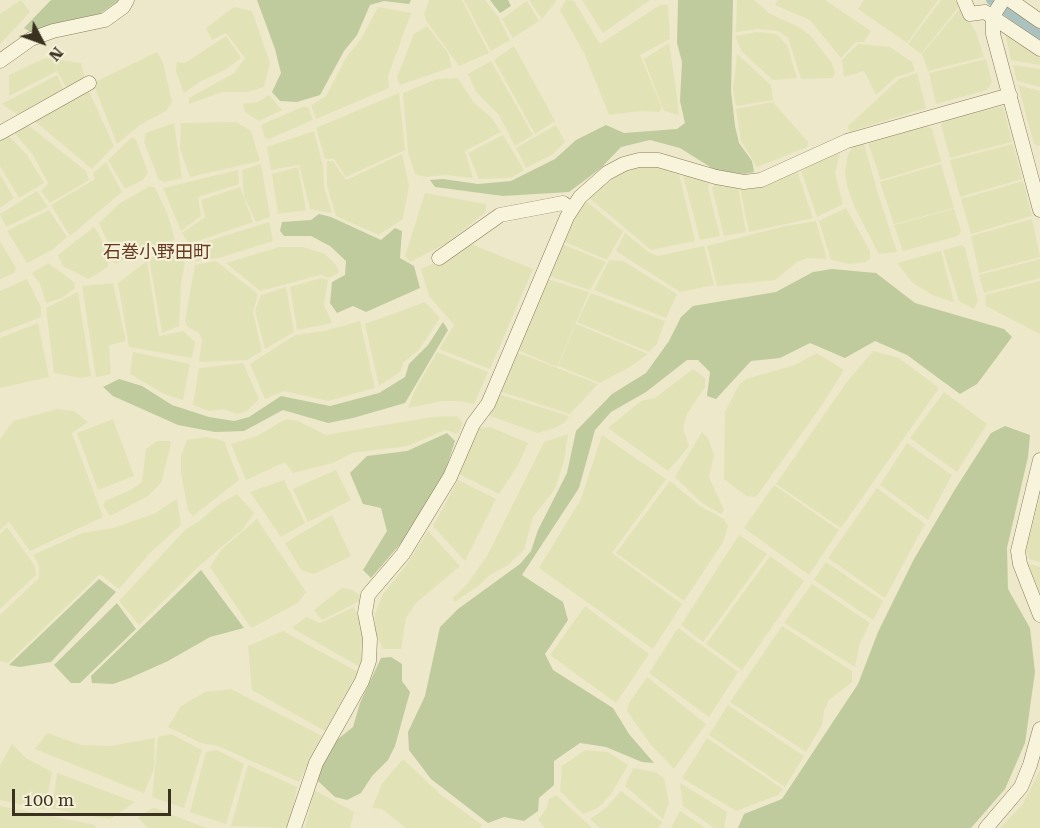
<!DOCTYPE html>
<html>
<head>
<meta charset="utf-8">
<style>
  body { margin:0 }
  #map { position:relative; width:1040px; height:828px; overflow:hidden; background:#ede8c9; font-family:"Roboto Serif",serif }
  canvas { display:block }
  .north { position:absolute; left:12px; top:12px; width:60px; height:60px; -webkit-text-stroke:4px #f5f1d8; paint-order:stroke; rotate:131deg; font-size:16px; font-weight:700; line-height:24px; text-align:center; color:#3a3121 }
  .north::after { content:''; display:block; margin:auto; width:21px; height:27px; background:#3a3121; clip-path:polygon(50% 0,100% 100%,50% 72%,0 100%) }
  .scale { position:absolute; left:12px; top:789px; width:159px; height:27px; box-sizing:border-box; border:3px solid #3a3121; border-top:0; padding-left:8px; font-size:18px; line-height:21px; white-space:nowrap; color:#3a3121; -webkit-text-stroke:4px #f5f1d8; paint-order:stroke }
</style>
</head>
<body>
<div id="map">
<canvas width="1040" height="828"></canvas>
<div class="north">N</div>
<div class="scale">100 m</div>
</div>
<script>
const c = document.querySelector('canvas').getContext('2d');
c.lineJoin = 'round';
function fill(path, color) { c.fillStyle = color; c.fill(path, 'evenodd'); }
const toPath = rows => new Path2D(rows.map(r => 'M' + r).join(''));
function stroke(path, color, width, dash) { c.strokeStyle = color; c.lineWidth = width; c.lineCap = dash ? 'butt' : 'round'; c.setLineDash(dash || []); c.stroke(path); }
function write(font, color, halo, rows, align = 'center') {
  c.font = font + ' "Roboto Serif","Noto Sans JP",serif'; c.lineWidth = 4.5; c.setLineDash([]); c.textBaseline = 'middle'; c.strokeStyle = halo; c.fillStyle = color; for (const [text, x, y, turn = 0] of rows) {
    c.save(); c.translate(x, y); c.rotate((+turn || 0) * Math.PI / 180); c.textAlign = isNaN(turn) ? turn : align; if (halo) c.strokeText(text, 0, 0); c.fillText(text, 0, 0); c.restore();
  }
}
fill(toPath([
  [21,0,30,12,0,44,0,14],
  [429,0,462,0,489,53,459,66,426,20,424,14],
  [464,0,485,0,499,18,510,40,491,51],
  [529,0,557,0,542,19],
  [566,0,574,1,600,44,660,5,668,5,670,39,640,55,662,108,659,112,641,111,609,115,585,55,560,10],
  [582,0,650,0,603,33],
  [737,0,754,0,770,14,797,26,810,35,832,63,835,72,833,78,801,79,788,38,778,31,757,29,736,32],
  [778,0,825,0,871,31,864,42,856,42,841,58,810,20,775,5],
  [864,0,938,0,907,43,858,9],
  [941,0,955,0,960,5,921,54,908,44],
  [527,1,539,21,513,38,502,19],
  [234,7,252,11,270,63,264,87,247,92,222,92,189,104,189,98,234,73,245,58,226,33,212,40,206,28],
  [378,7,411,13,388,76,389,88,316,119,311,105,326,96,347,56,361,39],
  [961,7,976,32,984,57,928,71,922,54],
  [427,26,448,53,452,67,400,85,397,77,414,34],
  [1005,31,1040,58,1040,65,1011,60],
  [757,32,777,34,787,45,797,78,773,80,742,52,735,36],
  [226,36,241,58,225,70,201,81,184,93,176,72,177,62,185,63],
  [669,43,676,89,679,115,664,111,644,59],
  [858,44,890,47,912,62,915,71,896,77,876,95,864,71,844,77,842,60],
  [514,46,555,121,535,134,494,60],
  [157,52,163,62,172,102,166,111,140,125,117,144,93,83],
  [737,54,771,85,773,100,736,106,733,89],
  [45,58,81,63,85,80,67,89,57,71,9,96,9,75],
  [986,59,992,82,987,90,936,104,929,73],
  [491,61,533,135,515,146,499,115,476,92,468,74],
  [1013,65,1040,69,1040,87,1017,81],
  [917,73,926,108,849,132,848,126,899,79],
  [57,75,64,91,20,116,2,104],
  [458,78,474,103,491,117,501,132,465,151,473,178,446,175,425,177,415,174,408,152,403,93,437,79],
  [1018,85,1040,91,1040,146,1034,144],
  [87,87,114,146,92,169,32,119],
  [399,93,405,150,346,177,334,159,325,159,316,128],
  [269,95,282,110,259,121,245,112,243,104,258,102],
  [773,102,808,142,807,147,757,167,741,141,736,109],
  [1003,106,1012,142,950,158,941,125,944,120],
  [302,107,308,107,313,120,269,139,265,138,261,125],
  [236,122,251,131,260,161,190,177,180,149,181,123],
  [174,123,182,178,165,182,159,180,144,142,146,133],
  [28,125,86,171,89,180,50,203,41,191,48,183,33,155,13,131],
  [556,125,565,142,553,154,526,168,516,148],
  [927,126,932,129,941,162,881,180,868,143],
  [314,131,323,166,324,187,332,213,310,209,299,165,271,170,267,147],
  [8,135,27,155,44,183,19,198,0,166,0,140],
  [503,135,524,170,511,178,479,179,468,153],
  [132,137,136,140,148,172,143,180,125,189,108,160],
  [864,144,879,197,897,252,879,254,855,208,847,186,845,171,848,154,854,146],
  [1013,144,1022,179,960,197,950,160],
  [838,150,840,153,835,173,843,204,817,217,801,170],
  [402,154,409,185,403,219,379,235,336,216,327,186,327,161,333,161,346,180],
  [106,162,122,192,70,236,51,205,95,179,93,173],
  [261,164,270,217,256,222,244,196,242,170],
  [941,164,954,208,894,224,880,182],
  [647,165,665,168,679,174,695,241,651,250,588,197,627,168],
  [298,167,306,210,278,214,272,174],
  [238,170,239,184,198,197,201,216,181,231,163,188],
  [797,171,813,218,749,232,740,189,758,188],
  [0,174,14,198,0,208],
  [683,175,710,181,708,188,720,236,700,240],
  [1023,181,1032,216,971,234,961,199],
  [715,183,738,188,746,232,724,236,712,188],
  [150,186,155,188,167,213,175,240,132,254,117,264,112,261,110,248,99,223,120,203],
  [240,187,253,222,189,244,182,233,205,217,201,200],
  [37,191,48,207,6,227,0,214],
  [425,193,486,204,486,212,447,243,410,262,405,256],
  [586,201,623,231,607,260,563,241,574,218],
  [846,208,870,251,870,259,866,262,850,264,831,260,819,221],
  [954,209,961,231,958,236,903,251,894,225],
  [49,210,67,237,52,250,27,263,7,231],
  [1032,219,1040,257,979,273,971,236],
  [816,221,827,259,807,258,797,262,775,280,717,286,707,246,785,226],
  [269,222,273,241,219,258,195,261,189,247],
  [94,227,107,248,108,267,88,279,63,266,58,255],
  [625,233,650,253,658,256,704,246,714,285,680,292,616,251],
  [0,241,16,268,14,273,0,279],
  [466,242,533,269,490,369,439,349,454,325,429,296,421,269,444,259],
  [562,244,606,262,590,290,549,276],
  [962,245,965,248,978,301,974,309,959,301,943,250],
  [177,246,185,263,181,284,179,326,162,333,149,258],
  [279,247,303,247,325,254,336,265,339,273,329,278,321,275,260,291,226,263],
  [941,251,954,302,934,296,912,282,897,263],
  [1040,259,1040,278,984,293,979,275],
  [609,260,623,261,677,294,666,318,594,290],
  [147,261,159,336,183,331,195,342,192,358,129,347,118,283],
  [216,261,258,294,253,312,262,351,247,360,199,362,202,339,199,333,188,327,185,321,195,265],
  [48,263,74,282,75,288,62,298,46,303,40,284,32,273],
  [321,278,328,280,324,305,332,323,297,330,290,287],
  [27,279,41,307,41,317,0,333,0,291],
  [547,279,589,292,557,367,518,350],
  [1040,281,1040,334,986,306,985,295],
  [113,283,126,341,109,345,111,374,96,377,82,286],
  [286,287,294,332,265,349,255,311,261,295],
  [78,292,91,376,80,378,54,373,46,308],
  [591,293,665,321,657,344,649,352,577,322],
  [425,302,440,318,419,350,404,362,400,372,379,386,365,324],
  [360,321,375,388,328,401,284,391,265,399,250,364,295,335,324,331],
  [38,323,49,377,0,388,0,338],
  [576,324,648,354,630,367,600,383,558,366],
  [873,351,899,358,939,388,841,528,776,484,846,383],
  [133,352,190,364,183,400,164,394,130,374],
  [437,352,488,372,474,404,460,401,443,401,408,408,414,392],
  [516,352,598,384,570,414,499,391],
  [817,353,844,370,822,405,756,497,746,496,724,479,725,412,739,385,746,379,795,365],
  [243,363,259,399,247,411,237,414,224,409,209,411,193,405,199,368],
  [693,369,705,378,705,387,687,414,683,428,689,446,668,471,608,428,641,401,655,398],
  [944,392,987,424,957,472,910,438],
  [498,394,569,416,564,423,552,429,538,433,490,416,489,411],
  [58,409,74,411,88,422,72,433,103,517,30,551,9,522,0,530,0,439,13,421],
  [457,416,463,423,458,434,445,430,408,446,352,453,333,463,293,473,285,462,246,480,231,444,257,436,286,419,298,421,326,435,431,417],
  [113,419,134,476,98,490,77,433],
  [490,427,528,443,518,465,499,494,459,474,479,428],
  [702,432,708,438,714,455,709,477,724,510,721,514,702,503,675,477],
  [568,434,564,461,555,489,533,517,524,550,508,565,490,575,477,587,454,602,453,598,468,583,487,556,544,442],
  [602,435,666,479,612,553,682,604,653,649,539,568,581,499],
  [206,437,224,441,239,480,193,516,188,510,181,473,181,456,187,440],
  [157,441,170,441,171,444,161,483,148,496,110,516,103,505,105,501,131,490,142,482,146,449],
  [907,443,952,475,928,520,880,485],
  [336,470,351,500,308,522,293,489],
  [284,480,305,523,281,537,250,492],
  [458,480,496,499,465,561,433,526],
  [670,481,700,506,724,519,728,526,723,542,684,601,616,553],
  [774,485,839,530,809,575,744,528],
  [877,488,925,524,885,598,828,558],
  [237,494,254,513,243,529,199,566,139,625,119,601,186,529,198,522,218,505],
  [1040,495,1040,562,1029,559,1026,549],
  [177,499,181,525,149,554,119,589,100,574,8,663,0,661,0,615,39,578,39,566,33,555,82,533,113,528,154,514],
  [332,515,351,556,314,574,301,570,285,543],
  [257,519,306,592,298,603,251,628,210,567,222,549],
  [7,527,35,566,36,575,0,609,0,534],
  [428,531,460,566,416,603,406,618,401,649,383,649,375,632,375,614,383,594,407,564],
  [739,535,767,554,703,642,681,625],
  [770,556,804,581,742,670,706,644],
  [826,562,883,601,873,620,814,580],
  [1029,564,1040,567,1040,594,1034,581],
  [812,584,870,623,860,643,855,667,784,623],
  [342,588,352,590,361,596,360,601,322,620,314,610],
  [585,606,649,654,616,703,550,655],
  [354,607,362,626,365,651,360,667,292,628,306,617,320,623],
  [782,626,852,671,852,682,829,700,824,711,822,725,806,752,730,702],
  [678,628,738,672,709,717,649,673],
  [283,631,358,672,325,731,252,690,248,646],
  [647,677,706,724,674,769,651,745,627,711,629,703],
  [231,689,322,736,299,782,218,746,201,743,168,727,181,706,205,692],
  [728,705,804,756,785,787,709,735],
  [47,733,81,745,110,746,155,738,154,769,144,793,35,749],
  [171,734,202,750,184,808,152,797,158,737],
  [707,738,783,789,778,795,736,811,682,778],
  [12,744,26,758,52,772,45,810,0,800,0,765],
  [217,750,244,764,226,824,190,812,206,752],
  [585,750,608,752,628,765,611,794,598,808,583,814,560,791,562,766],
  [403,759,440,794,482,825,480,828,406,828,382,809,372,808,382,784],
  [248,765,297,787,289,828,231,826],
  [633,768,655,772,664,778,669,803,663,819,625,786],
  [1040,770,1040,828,1000,828,1023,804],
  [57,773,135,802,110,819,52,809],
  [680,783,727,812,724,828,714,828,683,806],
  [314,790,354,812,350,828,305,828],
  [621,791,662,822,658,828,600,828,590,819,606,808],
  [556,795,590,826,592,828,545,828,538,820,546,809,549,799],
  [0,806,95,825,96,828,0,828],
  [155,808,206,828,148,828,138,818,150,809],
  [680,811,705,828,671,828]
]), '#e2e2b7');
fill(toPath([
  [51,0,120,0,95,17,32,33,24,28],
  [257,0,411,0,409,4,384,1,370,5,357,35,344,51,320,95,297,102,280,101,272,92,281,73,275,49],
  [490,0,508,0,511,6,500,13],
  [678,0,733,0,731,91,735,126,739,143,752,161,754,172,744,174,715,170,680,148,650,140,621,147,601,168,569,192,503,196,435,187,430,180,443,179,478,184,511,181,555,159,576,140,606,125,624,133,677,129,685,123,680,101,682,62,677,43],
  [319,214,331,217,381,240,395,228,402,231,400,258,414,266,420,288,366,312,353,306,337,313,330,303,332,282,345,275,346,261,330,246,311,236,284,236,280,231,282,222,311,220],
  [832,269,876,273,915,303,1004,329,1012,337,977,384,960,394,907,355,875,341,845,358,810,343,780,358,751,361,716,399,707,396,710,372,698,360,687,360,646,392,611,412,595,430,579,488,522,575,563,602,568,620,545,654,553,670,613,708,629,734,654,763,642,762,606,747,580,743,554,761,554,785,539,798,538,811,524,821,504,817,488,823,431,779,409,750,408,732,425,696,440,627,458,609,520,564,531,551,538,530,567,473,576,431,612,394,646,373,669,341,681,317,693,306,776,292,813,272],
  [443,322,448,330,405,403,353,418,328,423,283,410,244,431,215,432,178,425,113,396,103,387,119,379,142,386,172,405,209,417,234,421,249,417,281,396,330,406,379,393,405,377,409,364,428,345],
  [1005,426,1030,435,1028,457,1007,548,1008,589,1030,628,1035,672,1025,743,1005,789,971,828,738,828,744,814,782,799,858,684,878,632,914,559,954,491,991,433],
  [447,433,455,441,440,487,408,535,371,578,363,570,387,531,381,508,363,504,350,473,367,456,407,451],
  [201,570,244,628,210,637,168,661,130,678,113,684,92,683,91,676],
  [99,579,116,592,51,662,20,667,9,665],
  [117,603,136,629,80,683,71,683,54,665],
  [391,657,402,664,402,681,410,692,395,746,388,760,372,776,361,793,347,800,335,797,317,780,322,761,338,739,353,727,360,703,381,658]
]), '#bfcb9d');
stroke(toPath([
  [991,0,1040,35]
]), '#aac1be', 10);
const minor = toPath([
  [964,0,970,14,985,12,1040,49],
  [1003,0,993,16,993,34,1040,210],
  [1010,0,1040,21],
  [0,61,31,39,53,31,105,20,123,7,127,0],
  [0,133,89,83],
  [439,258,500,215,563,203,571,209],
  [1040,460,1018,551,1020,564,1040,615],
  [294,828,316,763,362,681,369,661,370,639,365,613,368,595,403,554,450,477,473,424,488,404,567,217,580,197,607,173,624,164,639,160,658,160,716,177,744,182,761,180,847,141,1010,95],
  [986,828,1021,787,1030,765,1040,729]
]);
stroke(minor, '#897b5e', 15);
stroke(minor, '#f8f4dc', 14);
write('18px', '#653a22', '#f5f1d8', [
  ["石巻小野田町",157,253]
]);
</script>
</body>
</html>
